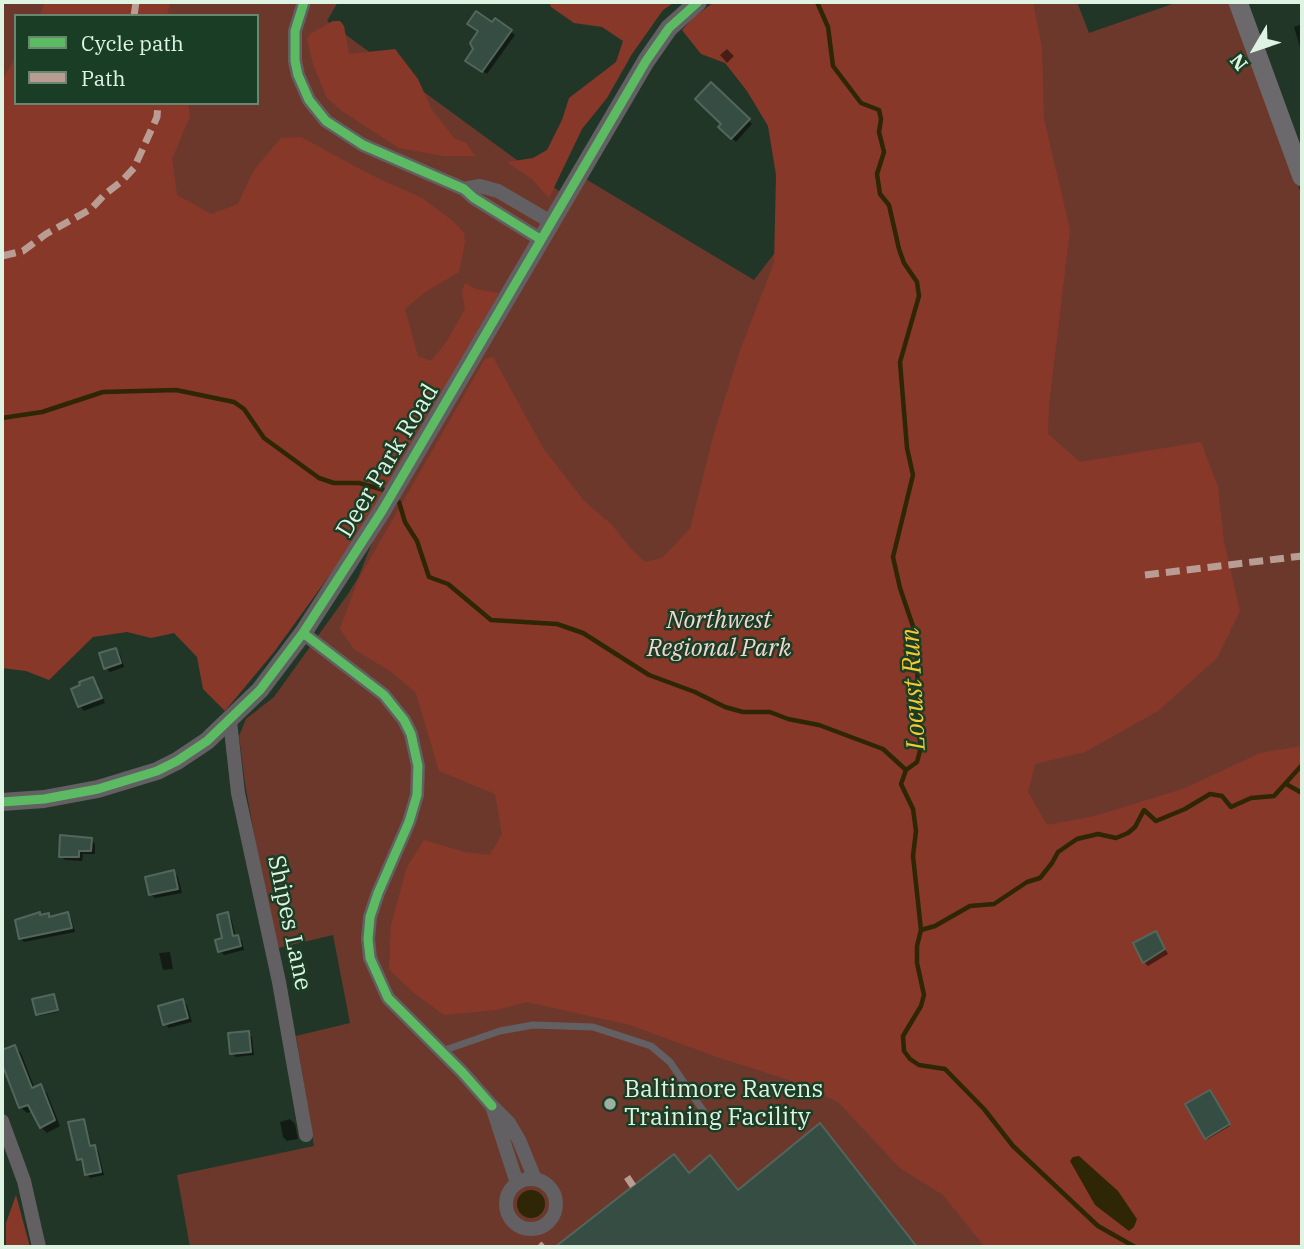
<!DOCTYPE html>
<html>
<head>
<meta charset="utf-8">
<style>
  body { margin:0 }
  #map { position:relative; width:1304px; height:1249px; overflow:hidden; background:#223628; font-family:"IBM Plex Serif",serif }
  canvas { display:block }
  .frame { position:absolute; inset:0; border:4px solid #dff3e3; pointer-events:none }
  .legend { position:absolute; left:14px; top:14px; width:245px; height:91px; box-sizing:border-box; background:#1a3e25; border:2px solid #698671; margin:0; padding:9px 12px; list-style:none; font-size:21px; color:#dff3e3 }
  .legend li { display:flex; align-items:center; gap:14px; height:35px }
  .legend b { width:35px; border:2px solid #698671 }
  .north { position:absolute; left:1220px; top:14px; width:70px; height:70px; -webkit-text-stroke:5px #1a3e25; paint-order:stroke; rotate:231deg; font-size:19px; font-weight:700; line-height:28px; text-align:center; color:#dff3e3 }
  .north::after { content:''; display:block; margin:auto; width:24px; height:32px; background:#dff3e3; clip-path:polygon(50% 0,100% 100%,50% 72%,0 100%) }
</style>
</head>
<body>
<div id="map">
<canvas width="1304" height="1249"></canvas>
<div class="frame"></div>
<ul class="legend">
<li><b style="height:9px;background:#5cba63"></b>Cycle path</li>
<li><b style="height:9px;background:#b99d93"></b>Path</li>
</ul>
<div class="north">N</div>
</div>
<script>
const c = document.querySelector('canvas').getContext('2d');
c.lineJoin = 'round';
function fill(path, color) { c.fillStyle = color; c.fill(path, 'evenodd'); }
const toPath = rows => new Path2D(rows.map(r => 'M' + r).join(''));
function stroke(path, color, width, dash) { c.strokeStyle = color; c.lineWidth = width; c.lineCap = dash ? 'butt' : 'round'; c.setLineDash(dash || []); c.stroke(path); }
function write(font, color, halo, rows, align = 'center') {
  c.font = font + ' "IBM Plex Serif",serif'; c.lineWidth = 5; c.setLineDash([]); c.textBaseline = 'middle'; c.strokeStyle = halo; c.fillStyle = color; for (const [text, x, y, turn = 0] of rows) {
    c.save(); c.translate(x, y); c.rotate((+turn || 0) * Math.PI / 180); c.textAlign = isNaN(turn) ? turn : align; if (halo) c.strokeText(text, 0, 0); c.fillText(text, 0, 0); c.restore();
  }
}
fill(toPath([
  [2,2,338,2,327,21,570,199,584,178,754,280,967,2,1077,2,1089,33,1178,2,1229,2,1302,196,1302,765,1135,1247,190,1247,177,1175,314,1146,296,1036,350,1023,333,935,274,949,245,783,239,736,246,719,274,697,348,594,358,578,376,533,2,659],
  [16,16,257,16,257,103,16,103]
]), '#6d382c');
fill(toPath([
  [45,2,170,2,167,16,40,16],
  [549,2,675,2,663,10,632,54,607,98,582,129,549,198,532,179,507,162,533,158,547,150,562,120,569,98,616,62,623,41,602,27,574,23,551,7],
  [714,2,1033,2,1042,48,1044,119,1070,230,1049,405,1048,434,1080,462,1201,442,1218,487,1224,542,1240,611,1217,658,1158,711,1085,752,1035,764,1028,792,1047,825,1095,816,1185,788,1260,753,1302,746,1302,1247,985,1247,943,1195,900,1168,838,1102,792,1081,717,1057,630,1025,527,1002,496,1010,444,1015,413,992,389,969,391,925,407,867,424,840,464,852,490,855,502,834,495,794,439,771,416,693,393,673,354,649,340,629,358,580,485,359,493,357,543,448,584,501,612,525,630,548,645,562,662,558,690,529,714,433,741,348,774,263,776,175,768,126,747,91,725,63,701,54,682,30,694,17],
  [333,21,340,21,344,26,349,54,395,49,418,79,432,110,454,138,466,143,475,156,443,156,399,148,342,111,327,98,313,64,307,39,310,34],
  [16,57,16,103,188,103,190,116,172,159,177,195,211,214,238,204,254,170,281,138,301,137,371,175,422,198,454,222,464,233,465,242,459,272,425,292,405,309,418,356,431,361,447,341,465,309,462,292,465,283,476,289,499,293,378,502,348,550,274,652,225,711,203,689,197,657,174,633,151,638,127,632,93,637,49,680,26,671,2,668,2,80],
  [16,1195,30,1247,6,1247,6,1223]
]), '#883829');
fill(toPath([
  [1079,1156,1118,1191,1137,1219,1134,1227,1129,1231,1095,1205,1070,1161,1073,1157],
  '517 1204a14 14 0 1 1 28 0a14 14 0 1 1-28 0Z'
]), '#2e2605');
fill(toPath([
  [469,24,493,24,510,31,515,35,487,74,470,62,479,32],
  [1302,24,1302,54,1294,27],
  [727,49,734,56,727,63,720,55],
  [712,84,752,124,736,142,721,127,723,124],
  [115,650,120,654,124,667,110,672,106,668],
  [93,679,97,683,105,703,84,711,80,706,73,690],
  [91,840,95,844,95,854,83,854,82,861,65,860,61,856],
  [174,872,178,877,182,893,155,898,150,894],
  [67,914,71,918,75,932,24,942,20,938,48,915,51,918],
  [227,914,231,918,236,937,242,941,244,950,224,955,220,951,224,940],
  [1156,933,1168,954,1148,966,1144,962],
  [170,952,173,969,163,970,159,953],
  [54,996,58,1012,39,1016,38,1014],
  [182,1001,187,1005,192,1022,169,1028,165,1024],
  [248,1033,252,1037,254,1055,236,1057,232,1053],
  [15,1047,21,1053,35,1089,41,1087,47,1093,60,1126,47,1133,41,1127,33,1111,27,1113,20,1107,7,1072,2,1067,2,1052],
  [1211,1094,1230,1126,1208,1139,1206,1138],
  [290,1119,295,1124,298,1139,287,1141,283,1137,280,1122],
  [83,1121,86,1124,92,1147,95,1147,98,1150,104,1175,90,1178,87,1174,84,1162,79,1159],
  [820,1125,917,1247,558,1247,674,1156,690,1174,710,1157,739,1191]
]), '#0007');
stroke(toPath([
  [817,2,828,27,833,66,861,103,879,110,881,119,879,132,884,152,877,174,880,194,889,205,899,249,904,263,917,282,919,296,900,362,907,448,913,475,893,557,900,588,917,638,918,724,921,747,917,762,906,770,901,784,913,809,916,831,913,856,921,930,917,946,917,963,924,995,921,1006,903,1036,904,1051,910,1059,919,1065,945,1069,984,1109,1013,1146,1065,1195,1098,1226,1135,1247],
  [2,418,42,412,103,392,176,390,234,402,244,409,264,438,319,478,334,483,359,483,384,490],
  [399,502,405,522,417,541,429,577,448,584,491,620,557,624,583,633,649,675,695,692,725,707,743,712,770,712,788,719,819,725,883,749,906,770],
  [1286,784,1302,793],
  [921,930,935,926,970,906,994,904,1027,882,1040,878,1052,863,1058,852,1077,839,1098,834,1116,838,1128,833,1135,827,1144,810,1156,821,1185,809,1210,794,1222,796,1231,807,1251,798,1274,796,1302,765]
]), '#2e2605', 4.5);
const building = toPath([
  [476,11,492,22,495,18,512,30,482,72,465,61,473,49,470,43,478,31,467,24,476,11],
  [711,82,750,119,731,139,718,127,721,124,695,99,711,82],
  [116,648,121,663,104,669,99,653,116,648],
  [93,677,102,698,78,707,71,689,80,685,79,682,93,677],
  [60,835,92,838,91,851,79,851,79,857,59,857,60,835],
  [174,870,178,889,149,895,145,877,174,870],
  [40,912,40,915,49,913,49,917,68,912,72,928,19,939,15,920,40,912],
  [228,912,233,936,238,935,241,946,218,952,215,940,222,938,217,915,228,912],
  [1156,931,1165,949,1143,963,1133,943,1156,931],
  [54,994,58,1010,36,1015,32,999,54,994],
  [183,999,188,1018,163,1025,158,1006,183,999],
  [249,1031,251,1052,230,1054,228,1033,249,1031],
  [15,1045,32,1088,41,1084,55,1120,40,1128,28,1105,19,1108,2,1064,2,1050,15,1045],
  [1210,1090,1230,1124,1205,1139,1185,1104,1210,1090],
  [84,1119,90,1146,95,1145,101,1172,85,1175,82,1159,77,1160,68,1122,84,1119],
  [820,1123,917,1247,555,1247,674,1154,689,1173,710,1155,738,1190,820,1123]
]);
fill(building, '#354d42');
stroke(building, '#53665c', 2);
stroke(toPath([
  [442,1051,500,1031,533,1025,593,1027,651,1046,670,1062,704,1112]
]), '#626062', 7);
stroke(toPath([
  [304,2,295,31,295,61,298,75,309,100,326,121,363,145,464,189,474,198,540,239],
  [464,189,480,186,498,191,551,222],
  [303,633,384,695,404,720,411,734,418,766,417,795,409,822,378,893,370,917,368,939,370,958,388,998,462,1072,492,1106],
  [230,721,238,793,279,982,306,1135],
  [2,1121,24,1181,39,1247],
  '506 1204a25 25 0 1 1 50 0a25 25 0 1 1-50 0Z',
  [517,1183,492,1106,509,1123,519,1140,535,1179]
]), '#626062', 14);
stroke(toPath([
  [2,802,44,799,98,789,157,771,177,761,207,741,260,690,303,633,382,511,646,61,669,28,698,2]
]), '#626062', 18);
stroke(toPath([
  [1238,2,1302,177]
]), '#6c696c', 19);
stroke(toPath([
  [134,16,136,2],
  [2,256,23,251,46,234,91,209,105,194,122,181,134,168,157,117,158,103],
  [1145,575,1302,556],
  [627,1177,633,1186],
  [539,1244,542,1247]
]), '#b99d93', 7, [14, 7]);
stroke(toPath([
  [304,2,295,31,295,61,298,75,309,100,326,121,363,145,464,189,474,198,540,239],
  [303,633,384,695,404,720,411,734,418,766,417,795,409,822,378,893,370,917,368,939,370,958,388,998,462,1072,492,1106],
  [2,802,44,799,98,789,157,771,177,761,207,741,260,690,303,633,382,511,646,61,669,28,698,2]
]), '#5cba63', 9);
for (const [x, y, r, color] of [
  [610,1104,7,"#9db1a2"]
]) { const dot = new Path2D(); dot.arc(x, y, r, 0, 2 * Math.PI); c.fillStyle = color; c.fill(dot); stroke(dot, '#1a3e25', 2.5); }
write('24px', '#dff3e3', '#1a3e25', [
  ["Deer Park Road",388,461,-59],
  ["Shipes Lane",289,923,78]
]);
write('italic 24px', '#f3d7d2', '#1a3e25', [
  ["Northwest",719,621],
  ["Regional Park",719,649]
]);
write('24px', '#dff3e3', '#1a3e25', [
  ["Baltimore Ravens",624,1090],
  ["Training Facility",624,1118]
], 'left');
write('italic 26px', '#f6ca33', '#1a3e25', [
  ["Locust Run",914,689,-93]
]);
</script>
</body>
</html>
